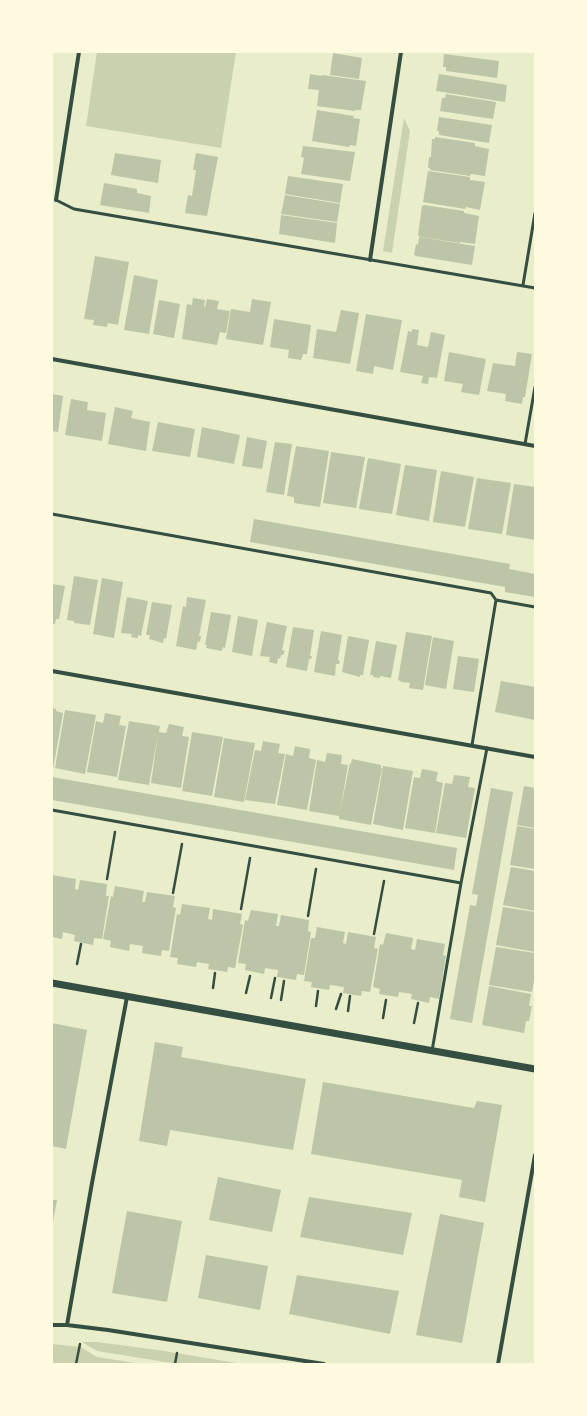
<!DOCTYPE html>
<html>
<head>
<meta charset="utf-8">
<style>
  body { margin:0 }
  #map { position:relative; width:587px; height:1416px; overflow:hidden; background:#e9edc9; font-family:"Source Sans 3",sans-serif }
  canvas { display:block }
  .frame { position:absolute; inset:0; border:53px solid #fefae0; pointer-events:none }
</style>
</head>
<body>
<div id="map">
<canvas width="587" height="1416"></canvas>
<div class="frame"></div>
</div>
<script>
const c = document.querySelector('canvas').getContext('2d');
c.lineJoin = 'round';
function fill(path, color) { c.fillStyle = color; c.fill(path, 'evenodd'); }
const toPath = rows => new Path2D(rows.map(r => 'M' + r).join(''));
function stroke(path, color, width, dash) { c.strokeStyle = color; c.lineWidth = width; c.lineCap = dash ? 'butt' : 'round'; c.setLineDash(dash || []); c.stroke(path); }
fill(toPath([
  [97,52,236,52,221,148,86,126],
  [404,118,410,131,392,253,383,251],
  [82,1342,97,1342,158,1350,242,1364,178,1364,97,1351],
  [52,1344,81,1347,97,1357,141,1364,52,1364]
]), '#cad2ad');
fill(toPath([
  [333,53,362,58,359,79,330,75],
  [444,54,499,61,497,78,446,71,446,67,443,67],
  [310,74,322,76,322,75,366,81,361,110,355,110,355,111,317,106,319,90,308,89],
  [439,74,507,85,505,102,436,91],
  [446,94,496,102,493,119,440,111,442,98,445,98],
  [317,110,354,116,353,118,360,119,356,146,350,145,349,147,312,141],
  [439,117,492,125,489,143,439,135,439,131,437,131],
  [435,137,475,143,475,146,489,149,485,176,471,174,470,176,430,170,430,168,428,168,429,157,431,157,432,139,435,139],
  [303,146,355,152,350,181,301,174,304,158,301,157],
  [115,153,161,160,158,183,111,175],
  [196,153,218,157,207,216,185,213,188,195,192,196,196,170,193,170],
  [428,171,470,177,470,180,485,182,480,210,466,207,465,209,423,202],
  [288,176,343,184,340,203,285,194],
  [104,183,137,189,137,193,151,196,149,213,100,205],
  [285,195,340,204,337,222,281,214],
  [424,205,464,211,464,213,479,216,475,244,460,242,460,243,420,237,418,235,422,206],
  [281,215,337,223,335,243,279,234],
  [419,237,475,246,472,265,416,256,414,255,416,244,418,245],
  [95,256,129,262,118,325,108,323,107,327,93,325,94,320,84,319],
  [134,275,158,280,149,334,124,330],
  [193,298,205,300,204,307,205,307,207,299,219,301,217,309,230,311,226,333,220,332,217,345,182,339,187,304,192,305],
  [252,299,271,302,263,345,226,339,231,309,250,312],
  [159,300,180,304,174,338,153,334],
  [341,310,359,313,350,364,313,358,317,329,336,332],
  [366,314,402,320,393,370,374,366,373,374,356,371],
  [274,319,311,325,307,354,303,354,301,360,288,358,289,350,270,347],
  [412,329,419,330,417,345,428,347,431,332,445,335,437,378,429,377,428,384,421,383,423,376,400,372,408,331,412,332],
  [449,352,486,359,479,395,461,392,463,384,444,381],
  [517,352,532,354,525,397,523,397,522,404,505,401,506,394,487,391,493,363,515,366],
  [52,394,63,396,58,432,52,431],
  [71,399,88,402,87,410,106,413,102,441,65,435],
  [115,407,133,411,131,418,150,422,146,451,108,444],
  [158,422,195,429,190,457,152,451],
  [202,427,240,435,234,464,197,457],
  [247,437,267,441,262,469,242,466],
  [275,442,292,444,284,495,266,492],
  [296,446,329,451,320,507,294,503,294,497,287,496],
  [331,452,365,457,356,508,323,503],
  [368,458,401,464,392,514,359,509],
  [405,465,437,470,429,521,396,515],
  [441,471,474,477,465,527,433,522],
  [477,478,511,483,502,534,468,529],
  [514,484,535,487,535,540,506,535],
  [254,519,510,564,509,569,535,574,535,597,505,592,505,587,250,542],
  [74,576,98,580,90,625,74,623,74,621,67,620],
  [102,578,123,582,114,638,93,634],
  [52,584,65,586,59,619,56,619,55,624,52,624],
  [127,597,148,601,141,636,138,635,138,638,131,637,132,634,121,633],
  [187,597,206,600,199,636,201,636,200,642,198,641,196,650,176,646,183,606,186,607],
  [152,602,172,605,166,639,164,638,163,643,149,639,150,635,146,635],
  [211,612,231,615,225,648,223,647,222,651,206,648,207,645,205,645],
  [238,616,258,620,252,656,232,652],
  [267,622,287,626,282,650,285,651,283,655,281,655,280,659,278,658,277,664,269,662,270,657,260,656],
  [293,627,314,630,310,656,312,656,311,659,309,659,307,671,286,667],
  [321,631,342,635,338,660,340,661,339,664,336,664,335,676,314,672],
  [406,632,432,636,423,690,409,688,410,683,402,682,398,680],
  [348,636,369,640,363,675,360,675,360,677,342,672],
  [433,637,454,641,446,689,425,685],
  [376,641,397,645,391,678,380,676,380,678,373,677,373,675,370,675],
  [458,656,479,659,474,692,453,689],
  [501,681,535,687,535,720,495,712],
  [52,708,56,709,56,711,63,713,53,769],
  [65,710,96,715,85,774,55,768],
  [105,713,121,716,119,725,126,726,117,777,87,772,96,721,103,723],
  [129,721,160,726,159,732,166,733,169,724,184,727,182,736,189,737,181,788,151,783,158,734,149,785,118,780],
  [192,732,223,737,212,796,182,791],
  [224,738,255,743,244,802,214,797],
  [263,741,280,744,278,753,285,754,275,804,245,800,255,750,261,751],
  [295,746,310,749,309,758,316,760,307,810,277,805,286,754,293,756],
  [327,753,342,755,341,764,348,765,340,811,350,763,351,764,352,759,381,765,381,768,382,768,371,825,339,819,339,816,309,811,317,760,325,762],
  [383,766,413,771,403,830,373,824],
  [422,769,438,772,436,781,443,783,435,833,405,828,414,777,420,778],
  [454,775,470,777,468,787,475,788,466,838,436,833,445,783,452,784],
  [52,777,457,848,454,870,52,800],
  [524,786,535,788,535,828,517,825],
  [491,788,513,792,472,1023,450,1019,470,905,476,906,478,895,472,894],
  [517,826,535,829,535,869,510,865],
  [511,867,535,871,535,911,503,905],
  [52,875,76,879,75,889,78,890,80,880,107,884,106,896,109,896,102,939,94,938,93,945,74,941,75,935,63,932,62,939,52,937],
  [115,886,144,891,142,902,145,902,147,892,175,896,173,907,176,908,169,951,162,950,161,956,142,953,143,946,130,944,129,951,110,947,111,941,103,939,111,896,113,897],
  [182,904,210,908,208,919,212,920,213,909,242,914,240,924,243,925,235,968,228,967,227,972,208,969,209,964,197,962,196,967,177,964,178,958,170,957,177,914,180,915],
  [503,907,535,912,535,952,496,945],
  [251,910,278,914,276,926,279,926,281,915,309,920,308,931,311,932,304,975,297,974,296,980,277,977,278,970,265,968,264,974,245,970,246,964,238,963,245,920,248,921],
  [317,927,345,932,343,943,346,944,348,932,376,937,374,948,378,949,370,992,362,991,361,996,343,993,344,987,330,985,329,990,311,987,312,982,304,981,311,938,315,938],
  [386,933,413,938,411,949,415,950,417,939,445,944,443,955,446,956,439,999,430,997,429,1003,411,999,412,994,399,992,398,997,379,994,380,989,373,987,380,944,383,945],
  [496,947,535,953,535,981,534,981,532,992,489,985],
  [489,986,531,994,529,1006,532,1006,529,1021,526,1021,524,1033,482,1025],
  [52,1023,87,1030,66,1149,52,1146],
  [155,1042,183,1047,181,1057,306,1079,293,1150,170,1130,167,1146,139,1141],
  [323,1082,474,1108,477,1101,502,1105,485,1202,459,1197,462,1180,311,1154],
  [218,1177,281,1190,272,1232,209,1220],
  [309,1197,412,1213,403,1255,300,1237],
  [52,1200,57,1200,53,1221,52,1221],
  [127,1211,182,1221,167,1302,112,1293],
  [440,1214,484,1223,462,1343,416,1335],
  [206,1255,268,1266,260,1310,198,1298],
  [297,1275,399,1291,390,1334,289,1314]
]), '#bcc5a7');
stroke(toPath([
  [107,879,115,832],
  [173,893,182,844],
  [241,909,250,858],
  [308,916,316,869],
  [374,934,384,881],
  [77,964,81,944],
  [213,988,215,973],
  [246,993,250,976],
  [271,998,275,978],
  [281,1000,284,981],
  [316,1006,318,991],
  [336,1009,341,994],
  [348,1011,350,996],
  [383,1018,386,1000],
  [414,1023,418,1003],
  [76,1364,80,1344],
  [175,1364,177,1353]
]), '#344e41', 2.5);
stroke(toPath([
  [56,200,74,209,535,288],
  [523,285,535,213],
  [525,444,535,387],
  [52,514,491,593,496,600,535,607],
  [472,745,496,600],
  [52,810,461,883],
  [432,1051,461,883,487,748]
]), '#344e41', 3);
stroke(toPath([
  [56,200,79,52],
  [370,260,401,52],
  [52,359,535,446],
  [52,671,535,757],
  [52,1325,67,1325,108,1330,324,1364],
  [67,1325,92,1183,127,997],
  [498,1364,535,1155]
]), '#344e41', 4);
stroke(toPath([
  [52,983,535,1069]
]), '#344e41', 7);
</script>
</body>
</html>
